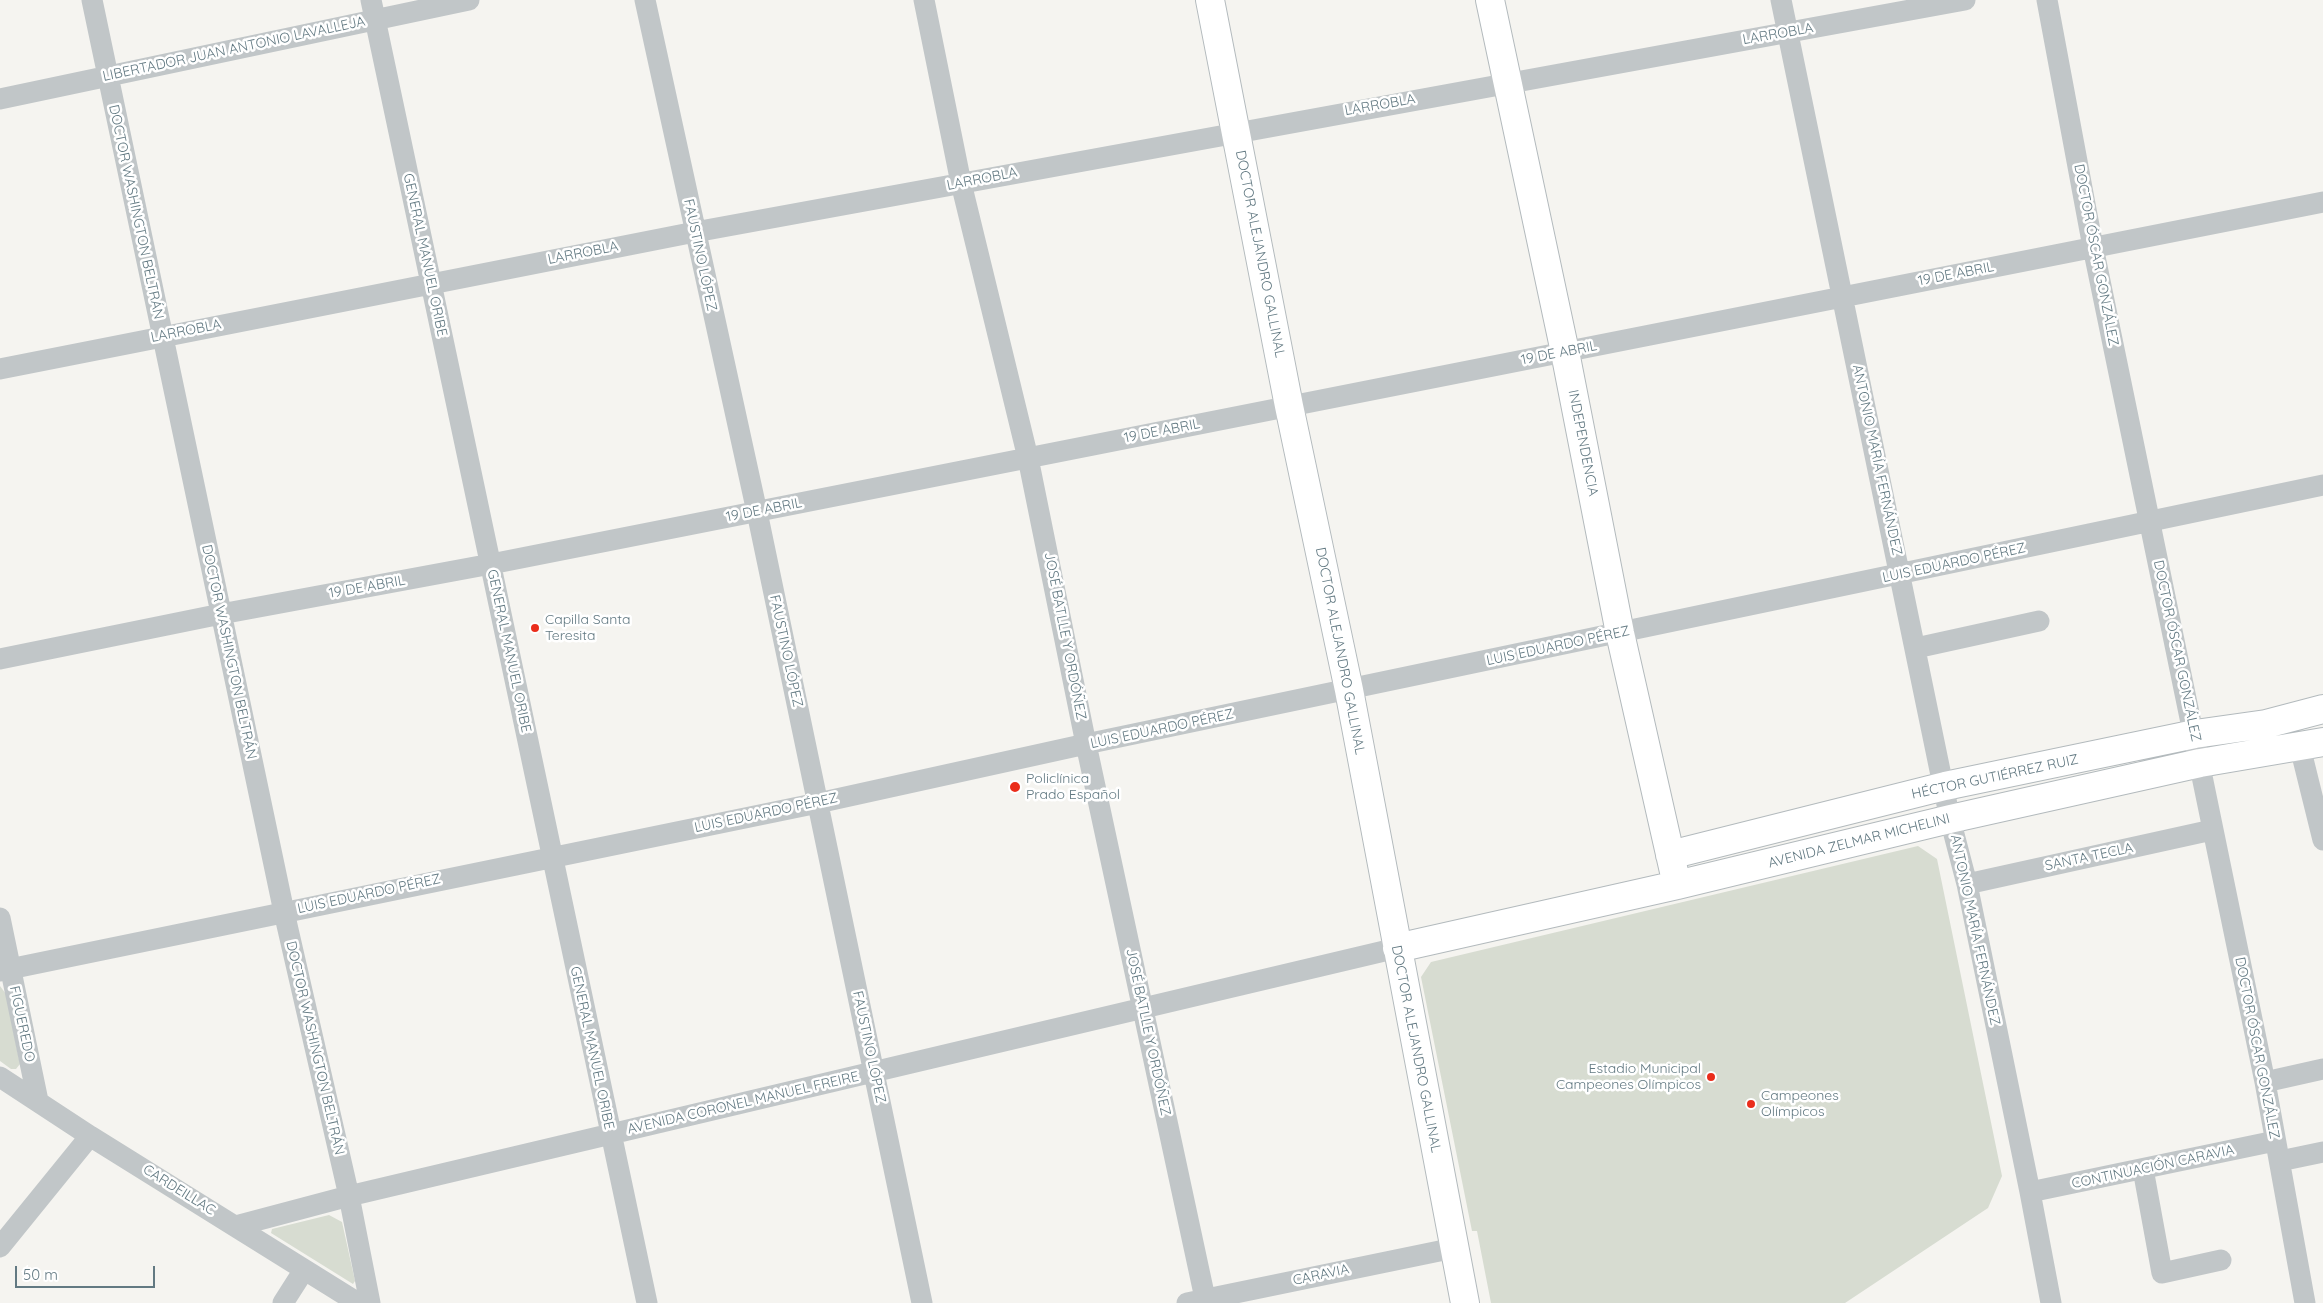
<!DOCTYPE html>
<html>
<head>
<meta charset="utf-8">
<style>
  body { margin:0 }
  #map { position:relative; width:2323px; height:1303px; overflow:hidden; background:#f5f4f0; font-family:Quicksand,sans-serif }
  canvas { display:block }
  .scale { position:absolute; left:15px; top:1266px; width:140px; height:22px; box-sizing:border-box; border:2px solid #627982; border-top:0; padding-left:6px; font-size:15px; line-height:18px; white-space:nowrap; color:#627982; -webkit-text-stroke:4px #fff; paint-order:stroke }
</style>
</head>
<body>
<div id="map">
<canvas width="2323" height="1303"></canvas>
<div class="scale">50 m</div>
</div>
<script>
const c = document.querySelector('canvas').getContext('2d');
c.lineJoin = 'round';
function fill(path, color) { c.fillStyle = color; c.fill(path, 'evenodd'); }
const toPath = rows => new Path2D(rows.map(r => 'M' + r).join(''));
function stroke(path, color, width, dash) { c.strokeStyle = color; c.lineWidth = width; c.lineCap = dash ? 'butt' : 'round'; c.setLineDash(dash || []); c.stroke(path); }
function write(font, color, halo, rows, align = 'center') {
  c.font = font + ' Quicksand,sans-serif'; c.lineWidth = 5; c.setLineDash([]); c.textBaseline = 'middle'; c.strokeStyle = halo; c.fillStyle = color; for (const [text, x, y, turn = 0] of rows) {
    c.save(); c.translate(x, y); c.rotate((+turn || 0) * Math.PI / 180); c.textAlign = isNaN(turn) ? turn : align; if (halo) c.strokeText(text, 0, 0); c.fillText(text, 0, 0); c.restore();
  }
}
fill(toPath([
  [1918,846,1937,859,2002,1176,1988,1208,1845,1303,1491,1303,1477,1231,1472,1231,1421,977,1431,962],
  [0,986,6,994,20,1064,16,1069,11,1069,0,1061],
  [329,1215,342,1222,355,1281,353,1284,271,1233,272,1229]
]), '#d7dcd1');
const secondary = toPath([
  [1210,0,1289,406,1349,690,1465,1303],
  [1490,0,1565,352,1620,633,1677,885],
  [1670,855,1945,786,2195,734,2266,724,2323,709],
  [1397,948,1677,885,1950,819,2200,763,2323,742]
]);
stroke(secondary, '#b3babd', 30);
stroke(toPath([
  [92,0,284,912,349,1196,370,1303],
  [371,0,647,1303],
  [645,0,757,512,922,1303],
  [924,0,961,183,1028,458,1086,744,1206,1303],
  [1781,0,1950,819,1967,884,2030,1192,2051,1303],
  [2047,0,2093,247,2265,1082,2305,1303],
  [0,99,469,0],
  [0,369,695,232,1965,0],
  [1916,648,2039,621],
  [0,659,221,614,491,564,2323,202],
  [2300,747,2323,840],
  [1967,884,2212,830],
  [0,918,38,1101],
  [0,971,818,803,1086,744,2323,485],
  [0,1077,90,1136,358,1303],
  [2265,1082,2323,1069],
  [2280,1161,2323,1152],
  [2143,1169,2162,1273,2221,1260],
  [2030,1192,2275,1141],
  [236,1226,349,1196,1397,948],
  [0,1247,90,1136],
  [283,1303,304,1270],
  [1187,1303,1454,1248]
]), '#c1c6c8', 21);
stroke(secondary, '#fff', 28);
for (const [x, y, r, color] of [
  [535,628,5,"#ea2d1b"],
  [1015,787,6,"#ea2d1b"],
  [1711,1077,5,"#ea2d1b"],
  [1751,1104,5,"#ea2d1b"]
]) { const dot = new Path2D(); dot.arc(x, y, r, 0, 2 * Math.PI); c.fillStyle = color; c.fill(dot); stroke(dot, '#fff', 2); }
write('14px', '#627982', '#fff', [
  ["LARROBLA",1778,34,-10],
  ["LIBERTADOR JUAN ANTONIO LAVALLEJA",234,49,-12],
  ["LARROBLA",1380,105,-10],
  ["LARROBLA",982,179,-11],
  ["DOCTOR WASHINGTON BELTRÁN",136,212,78],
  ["LARROBLA",583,253,-11],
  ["DOCTOR ALEJANDRO GALLINAL",1260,254,79],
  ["GENERAL MANUEL ORIBE",425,255,78],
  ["FAUSTINO LÓPEZ",700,255,78],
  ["DOCTOR ÓSCAR GONZÁLEZ",2096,255,79],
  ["19 DE ABRIL",1956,274,-11],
  ["LARROBLA",186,331,-11],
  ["19 DE ABRIL",1559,353,-11],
  ["19 DE ABRIL",1162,431,-11],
  ["INDEPENDENCIA",1583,443,79],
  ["ANTONIO MARÍA FERNÁNDEZ",1877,460,78],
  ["19 DE ABRIL",764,510,-11],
  ["LUIS EDUARDO PÉREZ",1954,563,-12],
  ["19 DE ABRIL",367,587,-10],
  ["JOSÉ BATLLE Y ORDÓÑEZ",1065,636,79],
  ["LUIS EDUARDO PÉREZ",1558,646,-12],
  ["GENERAL MANUEL ORIBE",509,651,78],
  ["FAUSTINO LÓPEZ",786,651,78],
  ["DOCTOR ALEJANDRO GALLINAL",1340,651,79],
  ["DOCTOR ÓSCAR GONZÁLEZ",2177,651,78],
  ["DOCTOR WASHINGTON BELTRÁN",229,652,78],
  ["LUIS EDUARDO PÉREZ",1162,729,-12],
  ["HÉCTOR GUTIÉRREZ RUIZ",1995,777,-12],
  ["LUIS EDUARDO PÉREZ",766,813,-12],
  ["AVENIDA ZELMAR MICHELINI",1859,841,-14],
  ["SANTA TECLA",2089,857,-12],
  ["LUIS EDUARDO PÉREZ",369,894,-12],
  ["ANTONIO MARÍA FERNÁNDEZ",1975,930,78],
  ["FIGUEREDO",22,1024,78],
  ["JOSÉ BATLLE Y ORDÓÑEZ",1148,1032,78],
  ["FAUSTINO LÓPEZ",869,1047,78],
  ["DOCTOR WASHINGTON BELTRÁN",315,1048,77],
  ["GENERAL MANUEL ORIBE",592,1048,78],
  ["DOCTOR ÓSCAR GONZÁLEZ",2257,1048,79],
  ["DOCTOR ALEJANDRO GALLINAL",1416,1049,79],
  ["AVENIDA CORONEL MANUEL FREIRE",743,1103,-13],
  ["CONTINUACIÓN CARAVIA",2153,1167,-12],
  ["CARDEILLAC",179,1190,32],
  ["CARAVIA",1321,1275,-12]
]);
write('14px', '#627982', '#fff', [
  ["Capilla Santa",545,620],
  ["Teresita",545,636],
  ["Policlínica",1026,779],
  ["Prado Español",1026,795],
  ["Estadio Municipal",1701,1069,"right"],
  ["Campeones Olímpicos",1701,1085,"right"],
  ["Campeones",1761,1096],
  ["Olímpicos",1761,1112]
], 'left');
</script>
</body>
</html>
